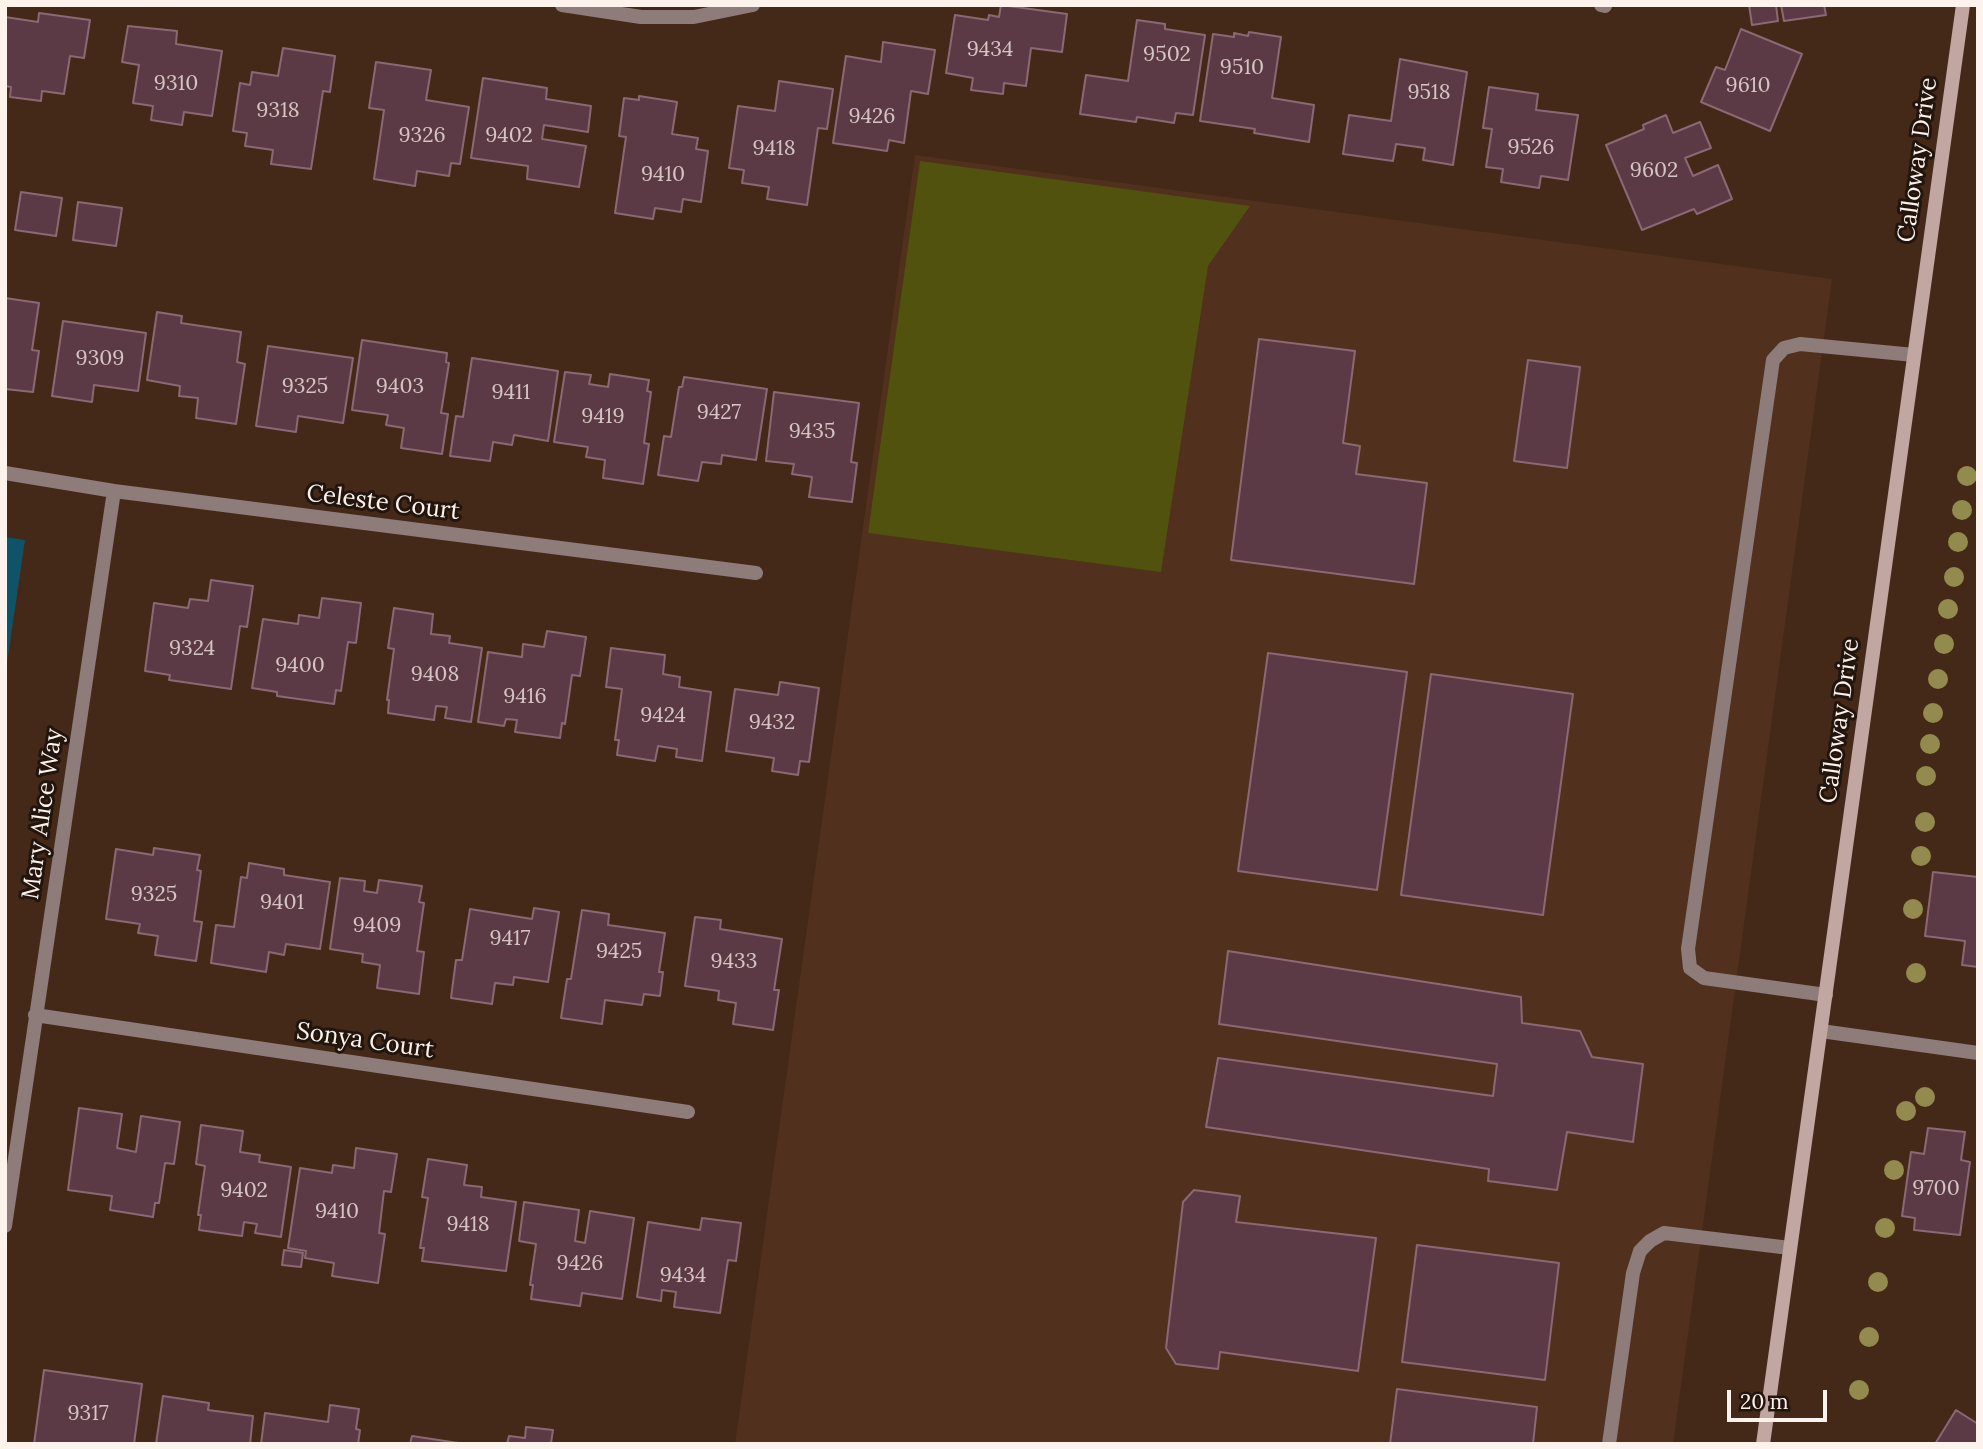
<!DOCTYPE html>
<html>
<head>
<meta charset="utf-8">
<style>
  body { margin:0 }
  #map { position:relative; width:1983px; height:1449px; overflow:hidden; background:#442919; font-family:Lora,serif }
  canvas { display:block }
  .frame { position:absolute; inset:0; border:7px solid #fef2ed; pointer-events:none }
  .scale { position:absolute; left:1727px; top:1390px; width:100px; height:32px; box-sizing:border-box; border:4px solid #fef2ed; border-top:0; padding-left:9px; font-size:21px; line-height:24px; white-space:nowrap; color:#fef2ed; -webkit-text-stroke:5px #21150e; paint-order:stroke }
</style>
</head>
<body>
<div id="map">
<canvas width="1983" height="1449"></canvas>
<div class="frame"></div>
<div class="scale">20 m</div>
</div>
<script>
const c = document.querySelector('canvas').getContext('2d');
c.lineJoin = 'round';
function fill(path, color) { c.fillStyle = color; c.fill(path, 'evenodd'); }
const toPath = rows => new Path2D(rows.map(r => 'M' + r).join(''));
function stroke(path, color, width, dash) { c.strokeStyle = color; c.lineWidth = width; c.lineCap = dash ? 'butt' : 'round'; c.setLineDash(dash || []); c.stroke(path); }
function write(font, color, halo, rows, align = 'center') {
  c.font = font + ' Lora,serif'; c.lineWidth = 6; c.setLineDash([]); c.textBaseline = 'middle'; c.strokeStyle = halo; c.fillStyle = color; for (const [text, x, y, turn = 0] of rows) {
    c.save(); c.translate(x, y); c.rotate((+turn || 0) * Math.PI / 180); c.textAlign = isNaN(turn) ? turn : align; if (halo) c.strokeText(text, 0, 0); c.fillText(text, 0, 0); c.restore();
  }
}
fill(toPath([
  [915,155,1832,279,1673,1444,735,1444]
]), '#51301d');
fill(toPath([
  [920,161,1250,206,1208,266,1161,572,868,533]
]), '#50520d');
fill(toPath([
  [5,537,25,540,5,677]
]), '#0e5368');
const building = toPath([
  [1001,5,1067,14,1062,52,1031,48,1026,86,1004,83,1003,94,971,90,973,78,946,73,955,15,988,20,989,15,999,17,1001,5],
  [1749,5,1776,5,1778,21,1752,25,1749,5],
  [1781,5,1824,5,1826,15,1784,21,1781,5],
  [39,13,90,20,84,58,70,56,64,94,42,91,41,101,10,97,11,87,5,86,5,17,38,22,39,13],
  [1137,20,1165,24,1165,29,1205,35,1193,115,1176,113,1174,123,1137,117,1136,122,1080,114,1086,75,1128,81,1137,20],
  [128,26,177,31,176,44,222,51,212,116,184,112,182,125,151,120,153,106,133,103,139,65,122,62,128,26],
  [1741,29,1802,54,1770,131,1701,102,1716,67,1725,70,1741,29],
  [1249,32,1281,37,1272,98,1314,105,1309,142,1254,133,1255,129,1200,121,1213,34,1234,37,1234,33,1248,36,1249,32],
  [883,42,935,50,928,94,911,91,904,143,889,140,887,151,833,143,846,56,881,62,883,42],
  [283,48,335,56,330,92,323,91,311,169,271,164,273,150,245,146,247,133,233,131,240,83,250,85,252,72,278,76,283,48],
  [1400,59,1467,72,1453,165,1423,160,1425,148,1396,144,1393,161,1343,154,1349,115,1391,121,1400,59],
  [376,62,431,70,426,100,469,107,460,164,451,163,449,176,417,171,415,186,374,179,384,110,369,108,376,62],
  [483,78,547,88,546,99,591,106,588,132,544,125,542,139,586,146,579,187,527,179,528,166,471,158,483,78],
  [779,81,833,89,827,129,818,128,807,205,767,199,769,187,742,183,744,170,729,168,738,106,775,111,779,81],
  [1489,87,1538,94,1536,110,1578,115,1568,180,1541,176,1539,188,1501,182,1503,169,1486,167,1492,129,1483,128,1489,87],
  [639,96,677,102,672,134,698,138,696,149,708,151,701,202,683,199,681,212,655,208,653,219,615,213,626,137,619,136,624,98,639,100,639,96],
  [1666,115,1673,133,1700,122,1711,148,1685,158,1693,176,1718,165,1732,199,1697,214,1694,209,1642,230,1606,145,1644,129,1643,125,1666,115],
  [21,192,62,198,56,236,15,230,21,192],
  [78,202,122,208,116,246,73,240,78,202],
  [5,298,39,303,32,350,39,351,33,392,5,389,5,298],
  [157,312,182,316,181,323,241,332,237,362,245,364,236,424,196,418,198,398,179,396,180,386,147,380,157,312],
  [63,321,146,333,138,391,94,385,92,402,52,396,63,321],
  [1259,339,1355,351,1343,443,1360,446,1356,474,1427,483,1414,584,1231,560,1259,339],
  [362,340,447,353,446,362,449,363,441,413,448,414,442,454,401,448,404,428,386,425,388,415,352,410,362,340],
  [268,346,353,358,343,423,298,416,296,432,256,426,268,346],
  [472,358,558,371,548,441,514,435,512,445,493,442,490,461,450,456,456,416,463,417,472,358],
  [1528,360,1580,367,1567,468,1514,461,1528,360],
  [565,372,591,375,589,384,608,387,610,374,649,380,647,391,651,392,644,443,649,444,643,484,603,478,605,460,586,457,588,447,554,442,565,372],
  [684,377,767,389,756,460,722,455,721,464,702,462,698,481,658,475,664,436,671,437,679,387,682,387,684,377],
  [774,392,859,403,851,462,857,463,852,502,809,497,812,477,792,474,794,464,766,461,774,392],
  [211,580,253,586,247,627,240,626,231,689,169,680,170,675,145,671,154,603,188,608,190,599,208,601,211,580],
  [322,598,361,603,356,643,348,642,341,691,336,690,334,704,277,696,277,692,252,688,263,619,298,624,299,615,319,618,322,598],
  [394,608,433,614,431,634,450,636,449,643,482,648,471,722,445,718,447,707,436,706,434,720,388,713,389,700,387,700,394,649,388,648,394,608],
  [547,631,586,637,580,676,572,675,565,724,562,723,560,738,515,732,517,720,506,719,504,726,478,722,488,652,522,657,523,644,544,647,547,631],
  [611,648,665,655,663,674,680,677,679,687,711,692,702,761,676,757,677,749,658,746,655,761,617,755,619,740,615,740,622,689,606,687,611,648],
  [1268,653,1407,672,1377,890,1238,871,1268,653],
  [1431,674,1573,694,1543,915,1401,895,1431,674],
  [780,682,819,688,809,762,800,761,798,775,772,771,774,758,726,751,735,689,778,695,780,682],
  [154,848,200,855,197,870,201,871,194,921,202,922,196,961,155,955,158,936,138,933,140,924,106,919,116,849,153,855,154,848],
  [249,863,284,869,284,875,330,882,320,949,286,944,284,955,269,952,266,972,211,963,216,925,234,927,241,877,247,878,249,863],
  [1933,872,1978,877,1978,967,1962,965,1965,941,1925,936,1933,872],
  [340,878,365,881,364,891,377,893,379,880,422,886,419,902,424,903,417,951,424,952,419,994,377,988,380,965,362,962,363,954,330,949,340,878],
  [534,908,559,912,548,982,514,977,513,985,495,983,492,1004,451,998,456,960,462,960,470,909,532,919,534,908],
  [582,910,609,914,608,925,665,933,659,972,663,972,660,996,644,994,642,1005,605,1000,602,1024,561,1018,567,979,571,979,582,910],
  [695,917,721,920,720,929,782,939,774,990,779,990,773,1030,733,1024,736,1003,718,1000,719,991,685,986,695,917],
  [1228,951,1521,997,1522,1023,1580,1031,1592,1057,1643,1064,1633,1142,1567,1132,1557,1190,1488,1181,1489,1169,1206,1127,1218,1058,1493,1096,1497,1064,1219,1024,1228,951],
  [79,1108,122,1114,117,1148,136,1152,141,1116,180,1122,174,1164,165,1163,159,1203,155,1203,153,1217,110,1210,112,1196,68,1190,79,1108],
  [201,1125,243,1131,240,1152,260,1155,259,1162,291,1167,281,1237,255,1233,257,1224,244,1222,242,1236,199,1230,201,1215,198,1215,205,1166,196,1164,201,1125],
  [1928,1128,1965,1132,1961,1160,1970,1162,1960,1235,1914,1230,1915,1218,1902,1216,1911,1152,1924,1154,1928,1128],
  [356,1148,397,1154,391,1192,384,1191,379,1233,385,1234,378,1283,332,1276,334,1263,305,1258,306,1251,288,1248,300,1168,332,1173,333,1165,354,1168,356,1148],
  [428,1159,467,1165,464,1185,482,1187,481,1197,516,1202,506,1271,422,1261,424,1248,420,1248,428,1198,422,1197,428,1159],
  [1194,1190,1240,1196,1236,1222,1376,1238,1358,1371,1220,1352,1218,1369,1176,1364,1166,1348,1183,1202,1194,1190],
  [524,1202,579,1210,575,1241,585,1243,590,1211,634,1218,622,1299,582,1293,580,1306,531,1299,533,1285,530,1285,536,1244,519,1241,524,1202],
  [702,1218,741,1223,736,1261,728,1260,720,1313,674,1307,676,1292,662,1290,661,1301,637,1297,648,1222,700,1230,702,1218],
  [1417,1245,1559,1263,1545,1380,1402,1362,1417,1245],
  [284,1250,303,1253,301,1267,282,1265,284,1250],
  [44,1370,142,1384,134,1444,34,1444,44,1370],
  [1397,1389,1537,1407,1533,1444,1390,1444,1397,1389],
  [163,1396,209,1403,208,1410,253,1416,250,1444,156,1444,163,1396],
  [330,1405,359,1409,356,1429,360,1430,358,1444,261,1444,265,1413,328,1422,330,1405],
  [1956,1410,1978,1424,1978,1444,1935,1444,1956,1410],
  [526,1427,553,1430,551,1443,556,1444,507,1444,509,1436,525,1438,526,1427],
  [412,1436,465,1444,410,1444,412,1436]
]);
fill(building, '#5b3a45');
stroke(building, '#8b6873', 2);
stroke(toPath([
  [1826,995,1704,978,1690,968,1688,949,1773,360,1784,348,1800,344,1914,355],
  [1609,1444,1633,1273,1640,1251,1650,1241,1664,1233,1790,1248]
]), '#8d7c79', 14);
stroke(toPath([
  [562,5,641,17,694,17,753,5],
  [1601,5,1605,6],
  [5,473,114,491,756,573],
  [35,1015,688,1112],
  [1821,1031,1978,1053],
  [5,1226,114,491]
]), '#8d7c79', 14);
stroke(toPath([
  [1763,1444,1963,5]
]), '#c2a6a1', 14);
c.fillStyle = '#938a4e';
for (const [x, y] of [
  [1967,476],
  [1962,510],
  [1958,542],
  [1954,577],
  [1948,609],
  [1944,644],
  [1938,679],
  [1933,713],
  [1930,744],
  [1926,776],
  [1925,822],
  [1921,856],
  [1913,909],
  [1916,973],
  [1925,1097],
  [1906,1111],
  [1894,1170],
  [1885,1228],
  [1878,1282],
  [1869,1337],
  [1859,1390]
]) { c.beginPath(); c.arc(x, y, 10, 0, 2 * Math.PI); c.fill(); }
write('21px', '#d5c4c3', null, [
  ["9434",990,50],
  ["9502",1167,55],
  ["9510",1242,68],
  ["9310",176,84],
  ["9610",1748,86],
  ["9518",1429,93],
  ["9318",278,111],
  ["9426",872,117],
  ["9326",422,136],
  ["9402",509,136],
  ["9526",1531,148],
  ["9418",774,149],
  ["9602",1654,171],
  ["9410",663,175],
  ["9309",100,359],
  ["9325",305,387],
  ["9403",400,387],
  ["9411",511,393],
  ["9427",719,413],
  ["9419",603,417],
  ["9435",812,432],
  ["9324",192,649],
  ["9400",300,666],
  ["9408",435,675],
  ["9416",525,697],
  ["9424",663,716],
  ["9432",772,723],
  ["9325",154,895],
  ["9401",282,903],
  ["9409",377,926],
  ["9417",510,939],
  ["9425",619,952],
  ["9433",734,962],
  ["9700",1936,1189],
  ["9402",244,1191],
  ["9410",337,1212],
  ["9418",468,1225],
  ["9426",580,1264],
  ["9434",683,1276],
  ["9317",88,1414]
]);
write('24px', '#fef2ed', '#21150e', [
  ["Calloway Drive",1918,160,-82],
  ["Celeste Court",383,503,7],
  ["Calloway Drive",1840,721,-82],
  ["Mary Alice Way",43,814,-82],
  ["Sonya Court",365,1041,8]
]);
</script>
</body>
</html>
